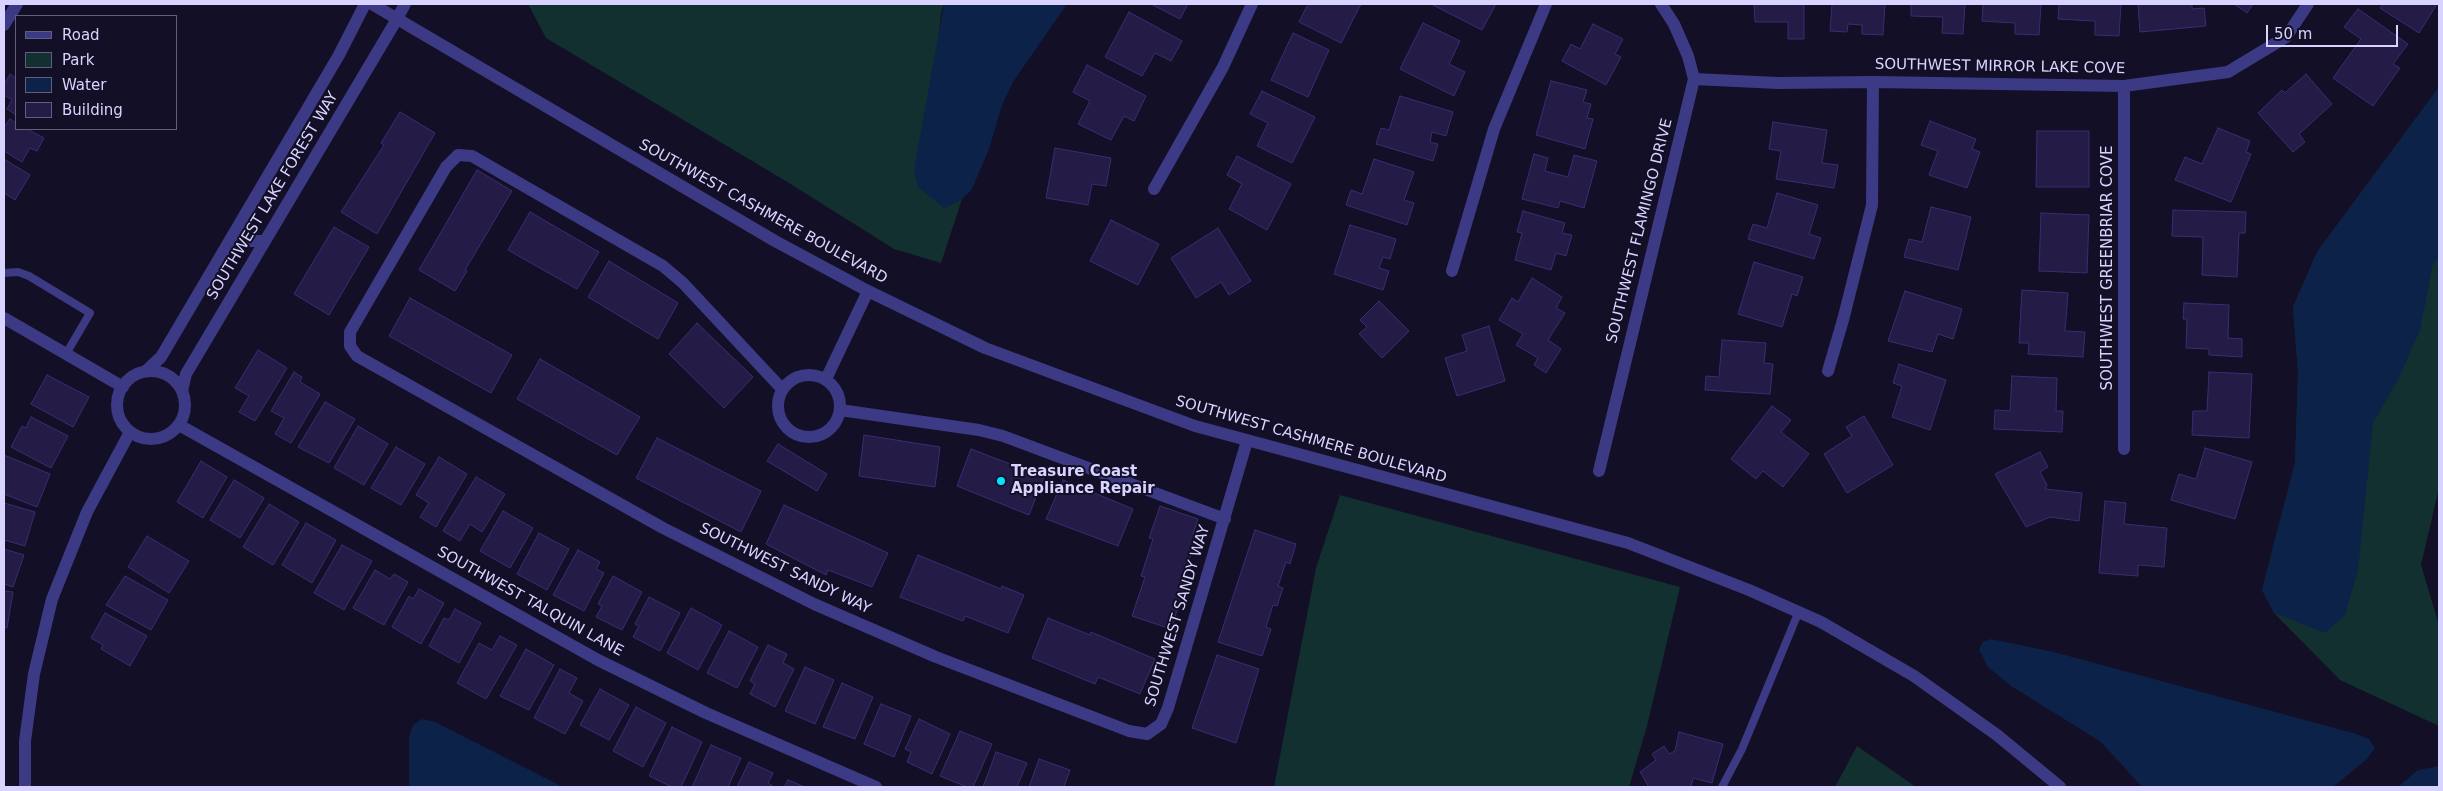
<!DOCTYPE html>
<html>
<head>
<meta charset="utf-8">
<style>
  body { margin:0 }
  #map { position:relative; width:2443px; height:791px; overflow:hidden; background:#130f26; font-family:"DejaVu Sans",sans-serif }
  canvas { display:block }
  .frame { position:absolute; inset:0; border:5px solid #d9d4ff; pointer-events:none }
  .legend { position:absolute; left:15px; top:15px; width:162px; height:115px; box-sizing:border-box; background:#130f26; border:1px solid #625e7d; margin:0; padding:6px 9px; list-style:none; font-size:15px; color:#d9d4ff }
  .legend li { display:flex; align-items:center; gap:10px; height:25px }
  .legend b { width:25px; border:1px solid #625e7d }
  .scale { position:absolute; left:2266px; top:25px; width:132px; height:22px; box-sizing:border-box; border:2px solid #d9d4ff; border-top:0; padding-left:6px; font-size:15px; line-height:18px; white-space:nowrap; color:#d9d4ff; -webkit-text-stroke:4px #130f26; paint-order:stroke }
</style>
</head>
<body>
<div id="map">
<canvas width="2443" height="791"></canvas>
<div class="frame"></div>
<ul class="legend">
<li><b style="height:6px;background:#3d3a85"></b>Road</li>
<li><b style="height:14px;background:#12302f"></b>Park</li>
<li><b style="height:14px;background:#0c2248"></b>Water</li>
<li><b style="height:14px;background:#241b47"></b>Building</li>
</ul>
<div class="scale">50 m</div>
</div>
<script>
const c = document.querySelector('canvas').getContext('2d');
c.lineJoin = 'round';
function fill(path, color) { c.fillStyle = color; c.fill(path, 'evenodd'); }
const toPath = rows => new Path2D(rows.map(r => 'M' + r).join(''));
function stroke(path, color, width, dash) { c.strokeStyle = color; c.lineWidth = width; c.lineCap = dash ? 'butt' : 'round'; c.setLineDash(dash || []); c.stroke(path); }
function write(font, color, halo, rows, align = 'center') {
  c.font = font + ' "DejaVu Sans",sans-serif'; c.lineWidth = 4; c.setLineDash([]); c.textBaseline = 'middle'; c.strokeStyle = halo; c.fillStyle = color; for (const [text, x, y, turn = 0] of rows) {
    c.save(); c.translate(x, y); c.rotate((+turn || 0) * Math.PI / 180); c.textAlign = isNaN(turn) ? turn : align; if (halo) c.strokeText(text, 0, 0); c.fillText(text, 0, 0); c.restore();
  }
}
fill(toPath([
  [528,4,944,4,941,13,939,35,944,208,962,199,941,263,894,249,789,183,546,38],
  [2439,87,2439,488,2421,565,2439,625,2439,726,2340,680,2274,613,2262,590,2295,463,2298,372,2293,307,2317,252],
  [1340,495,1680,587,1647,726,1629,787,1274,787,1316,568],
  [1857,746,1916,787,1835,787]
]), '#12302f');
fill(toPath([
  [944,4,1067,4,1013,82,1002,105,989,149,972,189,962,199,944,208,918,187,914,170],
  [2439,87,2439,258,2433,264,2420,330,2399,378,2373,423,2358,570,2345,615,2325,633,2274,613,2262,590,2295,463,2298,372,2293,307,2317,252],
  [1991,639,2054,652,2353,733,2369,739,2375,748,2366,760,2333,787,2142,787,2101,742,2011,686,1988,667,1979,650,1983,642],
  [422,719,435,722,563,787,409,787,409,737,413,725],
  [2439,766,2439,787,2398,787,2418,770]
]), '#0c2248');
const building = toPath([
  [1151,4,1188,4,1180,19,1151,4],
  [1308,4,1361,4,1341,43,1299,22,1308,4],
  [1431,4,1496,4,1482,30,1431,4],
  [1754,4,1804,4,1804,39,1788,39,1788,22,1755,22,1754,4],
  [1832,4,1885,4,1883,35,1862,34,1862,25,1848,24,1847,32,1830,31,1832,4],
  [1911,4,1965,4,1963,34,1942,33,1943,17,1911,16,1911,4],
  [1983,4,2041,4,2039,35,2015,34,2015,23,1982,21,1983,4],
  [2059,4,2121,4,2119,36,2095,35,2095,21,2058,19,2059,4],
  [2138,4,2192,4,2192,9,2204,8,2206,26,2140,32,2138,4],
  [2234,4,2253,4,2247,13,2234,4],
  [2383,4,2437,4,2419,33,2380,8,2383,4],
  [2358,9,2408,44,2393,64,2400,68,2373,106,2333,78,2361,39,2344,27,2358,9],
  [1129,12,1182,41,1171,61,1155,53,1142,76,1105,57,1129,12],
  [1423,23,1460,41,1449,64,1465,72,1454,96,1400,69,1423,23],
  [1593,24,1623,39,1615,54,1621,57,1606,85,1562,61,1571,44,1580,49,1593,24],
  [1293,33,1329,50,1308,97,1271,80,1293,33],
  [1087,65,1146,96,1134,121,1124,116,1111,140,1078,124,1090,101,1073,92,1087,65],
  [10,74,16,78,16,115,7,109,12,100,4,95,4,85,10,74],
  [2306,74,2332,104,2299,134,2305,142,2293,152,2258,113,2282,90,2285,93,2306,74],
  [1551,81,1587,90,1583,102,1591,104,1587,118,1593,119,1585,149,1536,135,1551,81],
  [1262,91,1315,117,1292,163,1257,146,1268,123,1250,114,1262,91],
  [1400,96,1453,112,1446,136,1432,132,1430,142,1438,144,1433,161,1376,144,1381,128,1389,130,1400,96],
  [400,112,435,133,377,234,341,212,384,145,381,143,400,112],
  [10,119,16,123,16,129,27,129,44,138,37,151,30,148,22,162,4,151,4,127,10,119],
  [1930,121,1976,139,1972,149,1980,152,1967,188,1929,175,1938,151,1921,145,1930,121],
  [1773,122,1827,130,1822,163,1838,165,1834,188,1776,179,1781,151,1769,149,1773,122],
  [2218,128,2250,141,2246,152,2251,154,2231,202,2175,180,2185,157,2202,164,2218,128],
  [2037,131,2089,131,2089,187,2036,187,2037,131],
  [1055,148,1111,158,1106,186,1092,184,1088,205,1046,198,1055,148],
  [1534,154,1548,158,1545,171,1568,177,1574,155,1597,161,1584,208,1560,201,1558,208,1522,199,1534,154],
  [1237,156,1291,184,1267,230,1229,209,1242,184,1227,175,1237,156],
  [4,159,30,175,15,200,4,193,4,159],
  [1374,159,1414,172,1404,200,1414,203,1407,225,1346,205,1351,190,1362,194,1374,159],
  [477,170,512,191,465,270,467,271,455,291,419,270,477,170],
  [1777,193,1818,205,1809,234,1821,238,1814,259,1748,239,1753,224,1767,228,1777,193],
  [1931,207,1971,217,1958,270,1904,257,1909,239,1922,242,1931,207],
  [2173,210,2246,212,2245,233,2239,233,2237,277,2202,275,2203,237,2172,236,2173,210],
  [1523,211,1565,223,1562,233,1572,235,1566,256,1556,253,1551,270,1515,260,1522,233,1517,232,1523,211],
  [530,212,599,252,577,289,508,250,530,212],
  [2041,213,2089,215,2087,273,2039,271,2041,213],
  [1111,220,1159,244,1138,285,1090,261,1111,220],
  [1350,225,1396,239,1390,259,1383,257,1379,268,1389,271,1383,290,1334,274,1350,225],
  [334,227,369,247,329,315,294,294,334,227],
  [1218,228,1251,281,1229,295,1221,282,1196,298,1171,258,1218,228],
  [609,261,678,303,658,339,588,297,609,261],
  [1754,262,1803,277,1797,296,1792,294,1782,327,1738,314,1754,262],
  [1532,278,1562,297,1556,308,1565,313,1548,340,1561,349,1546,373,1534,365,1538,358,1516,345,1523,334,1499,320,1512,298,1518,302,1532,278],
  [2022,290,2068,293,2065,331,2085,332,2083,357,2028,354,2029,343,2019,343,2022,290],
  [1905,291,1962,309,1953,339,1938,334,1932,352,1888,341,1905,291],
  [410,298,512,355,491,393,389,336,410,298],
  [1379,301,1409,331,1382,358,1359,334,1367,327,1360,320,1379,301],
  [2184,303,2229,305,2228,338,2242,339,2242,357,2209,355,2209,349,2186,348,2187,319,2183,319,2184,303],
  [697,323,753,377,724,408,669,354,697,323],
  [1489,326,1505,381,1457,396,1445,358,1467,351,1462,335,1489,326],
  [1722,340,1766,343,1764,363,1773,364,1770,394,1705,390,1706,376,1719,377,1722,340],
  [258,350,287,368,255,421,239,412,249,396,235,388,258,350],
  [540,359,640,417,617,455,517,399,540,359],
  [1899,364,1946,380,1930,430,1892,417,1902,386,1893,383,1899,364],
  [294,372,302,377,300,382,320,394,291,443,275,434,284,418,271,411,294,372],
  [2209,372,2252,374,2249,438,2192,435,2193,411,2207,411,2209,372],
  [47,375,89,397,73,427,31,404,47,375],
  [2012,376,2057,378,2056,411,2063,411,2062,432,1994,429,1995,410,2010,411,2012,376],
  [325,402,355,419,329,463,298,447,325,402],
  [1772,406,1791,420,1781,432,1809,454,1783,487,1763,471,1756,479,1731,459,1772,406],
  [1864,416,1893,465,1847,493,1824,454,1852,436,1846,427,1864,416],
  [31,417,68,436,51,468,11,447,22,426,26,428,31,417],
  [358,426,388,444,364,485,334,468,358,426],
  [864,435,940,447,935,487,859,476,864,435],
  [657,438,761,491,741,532,636,478,657,438],
  [778,444,827,474,817,491,767,461,778,444],
  [396,447,425,464,401,505,371,488,396,447],
  [2205,448,2252,462,2235,519,2171,500,2179,474,2196,479,2205,448],
  [971,449,1044,477,1029,515,957,486,971,449],
  [2040,452,2048,467,2040,472,2047,485,2045,489,2082,493,2079,521,2050,517,2026,527,1995,474,2040,452],
  [4,455,50,474,37,507,4,494,4,455],
  [439,457,467,474,436,527,420,517,429,503,416,495,439,457],
  [201,461,227,477,203,518,177,502,201,461],
  [476,477,505,494,482,532,470,524,460,541,443,531,476,477],
  [234,480,264,498,240,538,210,520,234,480],
  [1063,480,1133,509,1118,546,1046,519,1063,480],
  [2105,501,2126,503,2124,524,2167,528,2164,567,2138,565,2138,576,2099,573,2105,501],
  [4,503,35,512,25,546,4,540,4,503],
  [269,504,299,522,273,565,243,547,269,504],
  [784,505,888,553,872,587,828,570,826,575,766,544,784,505],
  [1160,506,1198,519,1193,534,1197,536,1181,585,1185,586,1171,629,1132,616,1145,577,1141,576,1153,539,1149,538,1160,506],
  [503,511,533,528,510,568,480,551,503,511],
  [306,523,336,540,312,583,282,565,306,523],
  [1255,530,1296,544,1290,564,1286,562,1278,586,1283,588,1277,606,1273,605,1266,627,1271,629,1262,656,1218,642,1255,530],
  [539,533,569,549,547,590,517,574,539,533],
  [147,536,189,561,169,593,128,567,147,536],
  [342,545,372,561,344,610,314,593,342,545],
  [4,549,24,555,13,587,4,584,4,549],
  [578,550,600,562,596,569,604,573,584,611,553,595,578,550],
  [918,555,1001,589,1002,586,1024,595,1008,633,965,616,963,621,900,597,918,555],
  [375,570,390,579,394,574,408,582,384,625,353,608,375,570],
  [125,576,168,600,151,630,106,605,125,576],
  [613,576,642,592,622,630,596,617,602,606,598,604,613,576],
  [419,589,444,603,421,644,392,627,409,596,413,599,419,589],
  [4,591,13,592,7,628,4,627,4,591],
  [649,597,680,613,660,651,633,637,639,626,635,624,649,597],
  [691,608,722,625,698,670,667,653,691,608],
  [455,609,481,623,459,663,429,646,444,618,449,620,455,609],
  [105,613,147,636,130,666,101,649,103,645,91,638,105,613],
  [1048,618,1090,635,1091,632,1155,659,1140,694,1098,677,1095,684,1032,658,1048,618],
  [729,631,758,647,737,688,707,673,729,631],
  [500,636,517,645,486,699,457,683,479,643,492,650,500,636],
  [768,645,787,654,783,663,794,669,775,707,750,694,755,684,750,681,768,645],
  [526,649,554,665,529,710,500,696,526,649],
  [1217,655,1259,669,1236,743,1192,728,1217,655],
  [805,667,834,680,815,724,785,711,805,667],
  [560,669,577,678,569,693,583,701,565,734,534,718,560,669],
  [842,683,873,697,855,739,823,727,842,683],
  [600,689,629,705,609,740,580,725,600,689],
  [881,704,911,716,894,757,864,744,881,704],
  [636,707,666,723,643,767,613,751,636,707],
  [919,719,950,734,932,774,907,762,911,752,905,749,919,719],
  [672,727,702,742,681,787,672,787,649,776,672,727],
  [960,731,992,744,973,787,967,787,940,776,960,731],
  [1679,732,1723,744,1712,783,1693,778,1691,787,1649,787,1640,772,1656,760,1652,754,1664,746,1669,754,1675,751,1679,732],
  [711,745,741,758,728,787,692,787,711,745],
  [996,752,1027,763,1017,787,983,787,996,752],
  [1039,759,1070,770,1064,787,1029,787,1039,759],
  [749,762,773,773,768,783,774,787,737,787,749,762],
  [788,780,805,787,784,787,788,780]
]);
fill(building, '#241b47');
stroke(building, '#3b2d73', 1);
stroke(toPath([
  [4,273,18,272,29,276,90,313,66,354],
  [1722,787,1742,749,1799,611]
]), '#3d3a85', 8);
stroke(toPath([
  [4,25,17,4],
  [1694,79,1778,83,1873,82,2124,86,2228,72,2286,37,2308,4],
  [1154,189,1223,67,1252,4],
  [235,231,247,241,265,241],
  [1452,271,1494,129,1546,4],
  [4,318,123,387],
  [146,371,161,357,339,55,365,4],
  [1828,371,1843,320,1872,205,1873,82],
  '117 405a34 34 0 1 1 68 0a34 34 0 1 1-68 0Z',
  '778 406a31 31 0 1 1 62 0a31 31 0 1 1-62 0Z',
  [826,379,868,291],
  [782,389,683,283,663,266,472,156,458,155,446,167,350,332,350,346,357,356,663,528,814,604,936,657,1129,731,1147,734,1161,724,1168,708,1247,441],
  [182,391,186,374,397,19],
  [840,410,979,430,1003,436,1225,519],
  [179,425,598,660,706,713,876,787],
  [2124,449,2124,86],
  [1599,471,1694,79,1688,56,1674,24,1661,4],
  [25,787,25,741,34,674,52,599,87,512,130,432]
]), '#3d3a85', 12);
stroke(toPath([
  [372,4,775,241,868,291,985,348,1195,426,1628,543,1749,590,1821,622,1914,676,1997,735,2060,787],
  [397,19,405,4]
]), '#3d3a85', 12);
for (const [x, y, r, color] of [
  [1001,481,5,"#00e5ff"]
]) { const dot = new Path2D(); dot.arc(x, y, r, 0, 2 * Math.PI); c.fillStyle = color; c.fill(dot); stroke(dot, '#130f26', 2); }
write('15px', '#d9d4ff', '#130f26', [
  ["SOUTHWEST MIRROR LAKE COVE",2000,67,1],
  ["SOUTHWEST LAKE FOREST WAY",273,196,-59],
  ["SOUTHWEST CASHMERE BOULEVARD",763,212,29],
  ["SOUTHWEST FLAMINGO DRIVE",1640,231,-76],
  ["SOUTHWEST GREENBRIAR COVE",2108,268,-90],
  ["SOUTHWEST CASHMERE BOULEVARD",1311,440,16],
  ["SOUTHWEST SANDY WAY",785,569,26],
  ["SOUTHWEST TALQUIN LANE",530,602,29],
  ["SOUTHWEST SANDY WAY",1178,616,-73]
]);
write('bold 15px', '#d9d4ff', '#130f26', [
  ["Treasure Coast",1011,472],
  ["Appliance Repair",1011,489]
], 'left');
</script>
</body>
</html>
